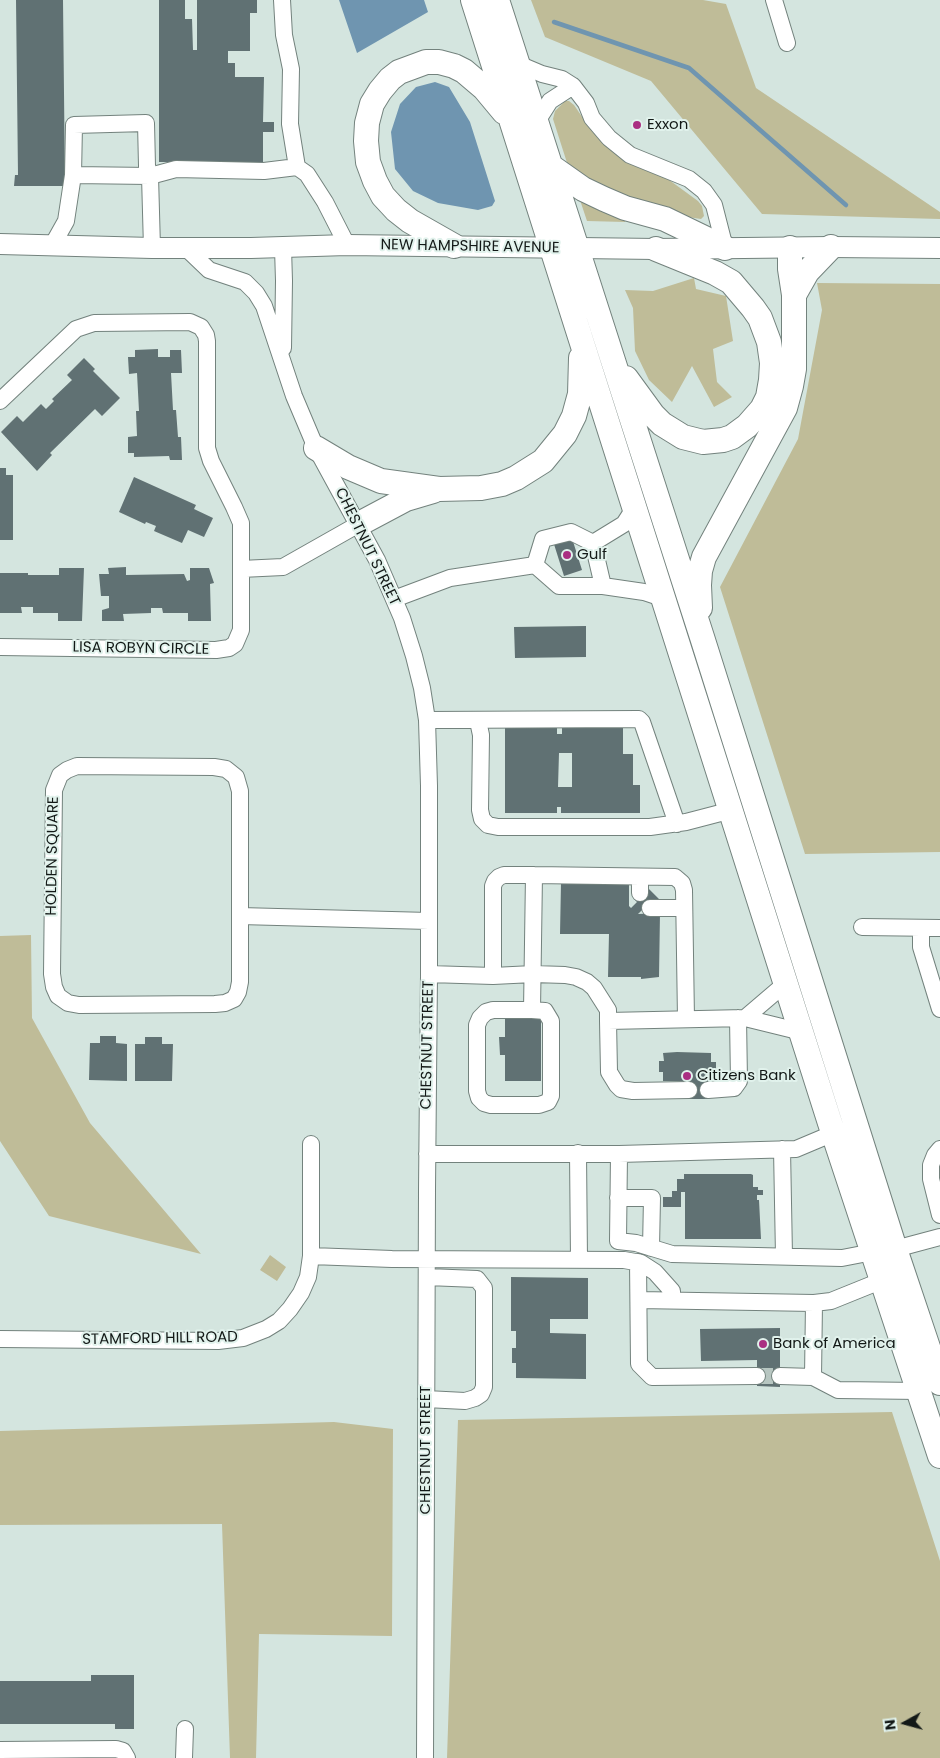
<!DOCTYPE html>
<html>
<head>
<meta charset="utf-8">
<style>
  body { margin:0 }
  #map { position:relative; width:940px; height:1758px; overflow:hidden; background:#d4e5df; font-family:Poppins,sans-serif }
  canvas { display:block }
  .north { position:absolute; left:880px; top:1698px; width:50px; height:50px; -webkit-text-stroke:4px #e1f2ec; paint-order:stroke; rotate:263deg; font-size:14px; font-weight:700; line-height:20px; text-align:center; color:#131917 }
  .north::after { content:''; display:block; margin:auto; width:18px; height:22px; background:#131917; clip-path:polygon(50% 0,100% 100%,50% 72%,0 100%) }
</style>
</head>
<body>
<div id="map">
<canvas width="940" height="1758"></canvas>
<div class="north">N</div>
</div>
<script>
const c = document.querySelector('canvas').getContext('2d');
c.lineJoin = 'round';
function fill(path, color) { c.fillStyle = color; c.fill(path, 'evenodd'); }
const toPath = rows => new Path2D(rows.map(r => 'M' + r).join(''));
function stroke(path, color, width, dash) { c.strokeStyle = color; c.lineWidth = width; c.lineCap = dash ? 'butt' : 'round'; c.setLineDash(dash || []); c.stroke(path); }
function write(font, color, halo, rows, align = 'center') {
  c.font = font + ' Poppins,sans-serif'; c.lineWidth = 4; c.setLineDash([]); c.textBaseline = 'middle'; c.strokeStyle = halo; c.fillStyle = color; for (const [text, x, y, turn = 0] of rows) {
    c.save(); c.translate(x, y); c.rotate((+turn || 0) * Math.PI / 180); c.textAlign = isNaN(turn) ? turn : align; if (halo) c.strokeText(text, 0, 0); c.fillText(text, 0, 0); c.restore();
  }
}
fill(toPath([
  [531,0,703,0,726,4,756,88,940,212,940,219,762,214,651,81,545,37],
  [565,101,569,101,574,105,587,124,603,140,650,166,698,201,702,206,704,216,701,219,681,216,623,200,569,169,553,119,555,111],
  [579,197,626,218,625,222,587,221],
  [694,278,696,289,726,296,733,341,713,349,717,382,732,397,714,407,692,366,672,402,649,380,635,351,633,308,625,290,653,291],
  [817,283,940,284,940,852,805,854,720,587,798,439,822,310],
  [31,935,32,1018,90,1123,201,1254,49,1216,0,1141,0,936],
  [270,1255,286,1267,277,1281,260,1270],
  [892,1412,940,1561,940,1758,447,1758,458,1420],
  [334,1422,393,1429,392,1636,259,1634,256,1758,230,1758,222,1524,0,1525,0,1431]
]), '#bfbc98');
fill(toPath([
  [339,0,424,0,428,12,357,53],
  [435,82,449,87,470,122,495,201,492,206,478,210,438,203,413,191,395,169,391,132,400,104,416,87]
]), '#6f95b0');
stroke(toPath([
  [554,22,689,68,846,205]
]), '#6f95b0', 4.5);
fill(toPath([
  [16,0,63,0,65,186,14,186,15,175,18,175],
  [159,0,185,0,185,19,192,19,193,50,197,50,197,0,257,0,257,13,250,13,250,51,228,51,228,63,235,63,235,77,264,77,263,122,274,122,274,132,263,132,263,162,159,162],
  [158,349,158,357,170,357,170,350,181,350,182,373,171,373,173,410,176,410,178,437,181,437,182,460,170,460,169,456,134,457,134,453,128,453,128,437,137,436,136,411,139,411,137,373,129,374,128,357,135,357,135,350],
  [84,358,95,369,93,371,120,398,102,416,95,409,50,453,52,455,37,471,1,432,17,416,23,422,41,404,46,409,54,401,52,399,72,380,67,375],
  [0,468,6,468,6,475,13,475,13,540,0,540],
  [134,477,196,505,194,509,213,518,204,537,188,530,182,543,154,531,156,526,146,522,145,524,119,512],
  [571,535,582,570,564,576,553,541],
  [126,567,126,575,184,574,187,581,190,580,190,568,209,568,214,583,210,584,211,621,188,621,188,613,163,613,162,608,151,608,151,613,123,614,124,621,102,621,102,610,109,608,109,596,101,596,99,574,109,574,108,568],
  [59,568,84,568,82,621,58,621,58,613,33,613,33,607,21,607,22,613,0,613,0,573,28,573,28,575,59,575],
  [586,626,586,657,515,658,514,627],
  [505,728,557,728,557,734,562,734,562,728,623,728,623,754,633,754,633,785,640,785,640,813,561,813,561,807,557,807,557,813,505,813],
  [559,753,572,753,572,787,558,787],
  [561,883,629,884,629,906,631,908,637,902,634,899,647,887,659,899,647,912,644,908,638,914,660,913,659,977,641,979,641,977,608,977,609,934,560,934],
  [505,1017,541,1017,541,1081,505,1081,505,1055,500,1055,499,1037,505,1037],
  [100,1036,116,1036,116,1043,127,1044,127,1081,89,1080,90,1043,100,1043],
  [145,1037,162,1037,162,1044,173,1044,172,1081,135,1081,135,1044,145,1044],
  [677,1052,711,1053,711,1062,716,1062,716,1072,711,1072,711,1080,708,1080,708,1099,689,1099,689,1081,663,1081,663,1072,659,1072,659,1061,664,1061,663,1053],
  [684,1174,751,1174,753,1175,753,1187,758,1187,758,1190,763,1190,763,1195,757,1195,757,1200,759,1200,761,1239,685,1239,685,1192,681,1192,681,1207,663,1207,663,1197,672,1197,672,1191,677,1191,677,1179,684,1179],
  [511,1277,588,1278,588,1319,550,1319,550,1333,586,1334,586,1379,516,1378,516,1363,512,1363,512,1348,516,1348,516,1331,511,1331],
  [780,1328,780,1387,757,1386,757,1360,701,1361,700,1329],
  [91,1675,134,1675,134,1729,115,1729,115,1724,0,1724,0,1681,91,1681]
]), '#607173');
stroke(toPath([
  [757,1376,780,1376]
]), '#b7c6c1', 16, [16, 8]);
const minor = toPath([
  [282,0,284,35,291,69,290,124,297,167],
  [774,0,787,43],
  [516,63,542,74,562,79,573,86,550,101,536,123],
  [573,86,586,103,592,118,609,138,630,155,689,179,704,191,714,205,725,248],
  [73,175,150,176,176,169,264,171,297,167,307,174,325,202,347,245],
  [52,246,66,221,73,175,74,125,146,123,147,166,150,176,152,248],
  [186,248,209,270,245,282,256,293,264,306,294,396,316,448,377,560,402,618,414,656,422,688,427,720,429,786,429,974,427,1190,425,1758],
  [283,248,284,281,283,348],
  [0,401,76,329,94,323,190,322,201,327,206,335,207,341,207,448,211,461,234,507,241,523,241,630,235,644,229,648,216,650,0,647],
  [593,543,624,524,635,507],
  [535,565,543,539,571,532,593,543,603,586],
  [241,569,283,567,359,524],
  [394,599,450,578,535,565,559,586,603,586,644,592,665,599],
  [427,720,639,719,642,722,677,824],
  [478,721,481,735,480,810,482,819,488,825,498,827,650,827,686,822,732,810],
  [77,766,214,767,226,769,236,777,240,791,240,982,238,992,234,999,225,1003,215,1004,79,1005,68,1003,58,996,54,987,52,974,54,790,60,775,67,770,77,766],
  [640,877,640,893],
  [650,908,684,908],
  [240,916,429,921],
  [862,927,940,928],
  [921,928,921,947,940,1009],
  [429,974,493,976,533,974,565,975,576,977,587,982,594,988,608,1010,608,1021,745,1018],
  [493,976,493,886,495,881,499,877,504,875,534,875,675,877,682,883,684,890,686,1019],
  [786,983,745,1018,802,1032],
  [532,1010,493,1010,486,1012,480,1018,477,1025,477,1091,479,1098,484,1103,491,1105,539,1105,548,1102,551,1096,551,1021,545,1011,532,1010,534,875],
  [608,1021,609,1072,617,1085,621,1089,633,1091,689,1090],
  [708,1090,734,1088,739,1081,738,1018],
  [782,1149,784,1256],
  [940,1149,935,1155,931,1165,931,1179,940,1215],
  [578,1153,579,1260],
  [427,1154,619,1154,796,1149,834,1133],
  [619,1154,618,1241,636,1243,672,1254,842,1258,873,1252],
  [618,1198,652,1198,651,1248],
  [895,1249,940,1237],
  [311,1256,392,1259,624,1260,641,1263,655,1272,672,1291,672,1300],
  [638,1262,639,1364,652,1377,757,1376],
  [639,1300,814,1303,831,1301,883,1280],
  [0,1339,218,1341,243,1338,266,1329,279,1321,290,1309,301,1293,308,1277,311,1256,311,1144],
  [780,1376,813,1377,838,1390,920,1391],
  [813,1377,814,1303],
  [426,1399,465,1401,475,1398,481,1394,484,1387,484,1288,477,1279,427,1277],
  [0,1750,116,1749,123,1751,127,1758],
  [184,1758,185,1729]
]);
const major = toPath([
  [0,244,152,248,251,248,347,245,656,249,831,247,940,248]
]);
const highway = toPath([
  [473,0,830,1123,940,1456],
  [497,0,702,637,895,1249,940,1383],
  [549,165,583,189,604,199,625,208,665,219,725,248],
  [454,246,410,221,396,210,383,196,375,181,368,162,366,141,367,123,372,104,380,91,390,79,399,72,426,62,439,62,454,66,464,71,484,88,504,112],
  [794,295,807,272,831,247],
  [626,378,653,415,662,424,683,437,703,442,723,440,732,437,747,426,762,409,768,397,771,380,772,363,769,342,760,318,753,308,731,282,715,273,656,249],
  [316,448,348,467,381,481,439,489,481,488,502,484,516,478,543,461,565,434,574,416,580,394,581,358],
  [359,524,406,499,433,491],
  [700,608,699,585,700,571,704,557,785,408,791,386,794,369,794,295,790,269,790,248]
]);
stroke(minor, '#73827d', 18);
stroke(major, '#73827d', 22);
stroke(highway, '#73827d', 26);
stroke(minor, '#fff', 16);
stroke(major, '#fff', 20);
stroke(highway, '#fff', 24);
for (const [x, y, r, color] of [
  [637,125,5,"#aa2f82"],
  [567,555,5,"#aa2f82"],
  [687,1076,5,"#aa2f82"],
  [763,1344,5,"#aa2f82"]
]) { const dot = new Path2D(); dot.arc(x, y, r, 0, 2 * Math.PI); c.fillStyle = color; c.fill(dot); stroke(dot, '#e1f2ec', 2); }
write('15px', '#131917', '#e1f2ec', [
  ["Exxon",647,125],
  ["Gulf",577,555],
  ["Citizens Bank",697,1076],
  ["Bank of America",773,1344]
], 'left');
write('15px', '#131917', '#e1f2ec', [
  ["NEW HAMPSHIRE AVENUE",470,247,1],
  ["CHESTNUT STREET",367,547,64],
  ["LISA ROBYN CIRCLE",141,649,1],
  ["HOLDEN SQUARE",53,856,-89],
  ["CHESTNUT STREET",428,1045,-89],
  ["STAMFORD HILL ROAD",160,1339,-1],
  ["CHESTNUT STREET",426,1450,-90]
]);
</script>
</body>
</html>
